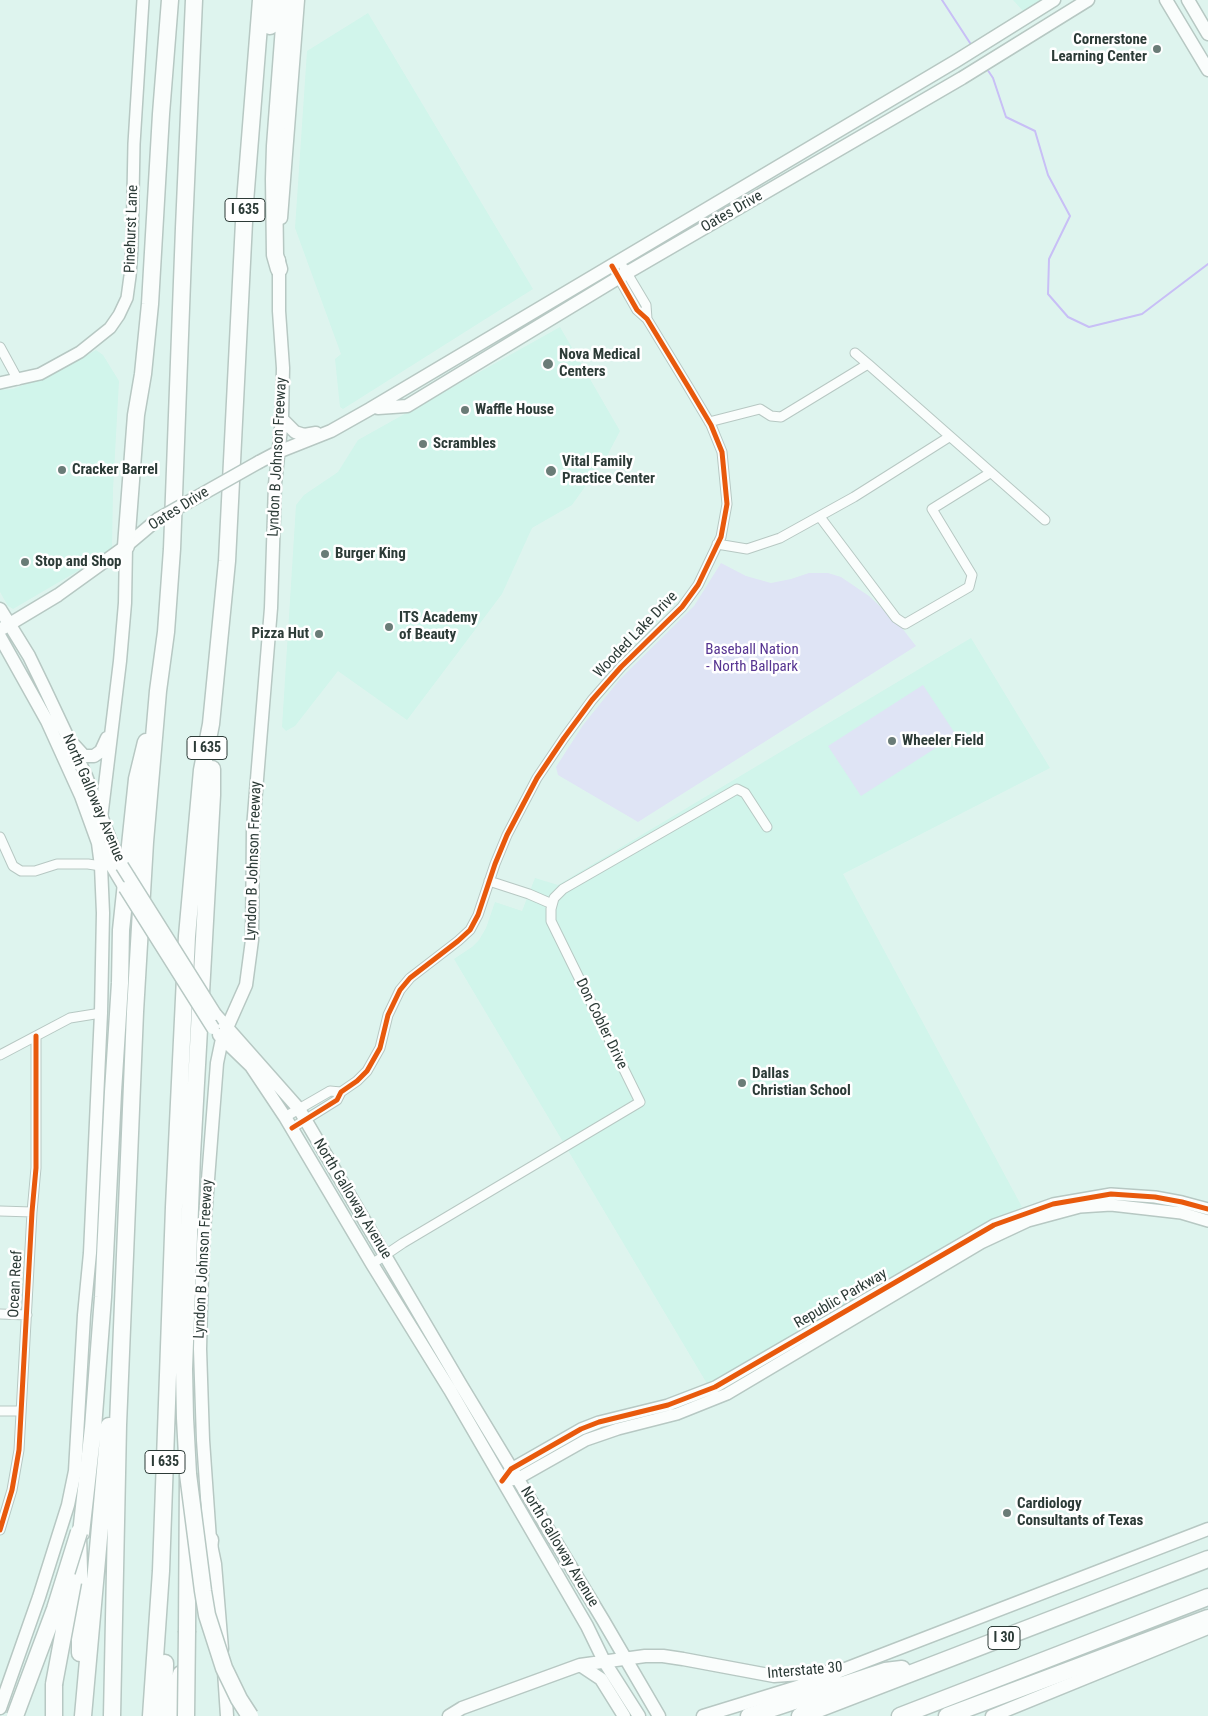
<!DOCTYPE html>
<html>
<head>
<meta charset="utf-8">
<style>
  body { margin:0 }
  canvas { display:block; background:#def4ee }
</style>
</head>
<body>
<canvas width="1208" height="1716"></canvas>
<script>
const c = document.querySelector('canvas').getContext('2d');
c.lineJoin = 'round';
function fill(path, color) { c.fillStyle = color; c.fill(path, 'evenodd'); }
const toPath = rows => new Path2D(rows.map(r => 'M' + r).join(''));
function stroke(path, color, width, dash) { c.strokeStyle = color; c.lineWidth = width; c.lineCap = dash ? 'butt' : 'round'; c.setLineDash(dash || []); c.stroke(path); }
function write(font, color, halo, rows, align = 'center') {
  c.font = font + ' "Roboto Condensed",sans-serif'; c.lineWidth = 5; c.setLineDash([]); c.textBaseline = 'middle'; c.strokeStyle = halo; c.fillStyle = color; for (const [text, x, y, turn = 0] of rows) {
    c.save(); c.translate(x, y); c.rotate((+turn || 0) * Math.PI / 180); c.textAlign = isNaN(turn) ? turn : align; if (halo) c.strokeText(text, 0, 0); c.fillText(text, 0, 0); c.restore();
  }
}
fill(toPath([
  [1013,0,1041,0,1023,11],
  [368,13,533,289,343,409,340,407,335,359,341,354,295,228,307,51],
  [560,327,620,431,607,456,572,505,532,528,502,594,407,720,338,671,295,726,286,731,282,727,296,505,304,495,338,472,358,440],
  [96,350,103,355,119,381,113,490,112,551,13,609,8,606,0,592,0,390,13,389,55,373],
  [971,638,1050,768,843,874,1022,1207,998,1217,964,1234,709,1387,454,959,472,947,479,940,486,928,495,902,522,911,535,878,558,885]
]), '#d1f5eb');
fill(toPath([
  [721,563,746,576,771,583,791,579,809,573,828,573,841,577,869,596,898,623,916,646,638,822,558,775,556,767,583,725,620,679,694,606],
  [923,685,956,735,861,796,828,746]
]), '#dfe4f5');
stroke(toPath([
  [942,0,972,46],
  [987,69,993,78,1006,117,1035,131,1048,175,1070,216,1049,259,1048,294,1068,317,1089,327,1142,314,1208,264]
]), '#c8bff6', 2);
const minor = toPath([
  [624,268,646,305,647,319],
  [0,347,18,380],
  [855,353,868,364],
  [709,422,760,409,771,416,781,417,868,364,1045,520],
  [820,517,896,618,905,624,969,587,972,575,932,509,990,473],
  [717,544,747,549,780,538,854,497,949,437],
  [0,837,13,866,21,871,35,871,57,864,88,864,101,866],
  [489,881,529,894,552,904],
  [0,1055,70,1018,101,1013],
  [285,1117,330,1091,341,1092],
  [292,1128,337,1100,341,1092,357,1081,367,1071,380,1048,388,1015,400,990,410,978,458,941,470,930,478,915,495,864,507,835,537,778,564,738,592,700,621,667,682,607,698,585,721,537,727,504,722,452,711,425,689,388,647,319,637,310,612,266],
  [0,1211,32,1212],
  [372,1264,403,1243,640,1102,551,921,551,909,554,898,563,889,737,789,745,793,767,827],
  [0,1314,27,1315],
  [0,1411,20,1411],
  [0,1530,12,1490,19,1450,32,1212,36,1168,36,1036]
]);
const tertiary = toPath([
  [0,383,40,374,80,352,110,328,119,315,127,298,130,276,132,247,134,144,143,0],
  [506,1476,511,1469,581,1429,599,1422,668,1405,715,1387,994,1225,1053,1204,1111,1194,1155,1197,1182,1202,1208,1209],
  [510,1480,517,1479,586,1440,618,1429,677,1414,727,1394,981,1243,1028,1221,1080,1207,1111,1205,1181,1213,1208,1221]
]);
const secondary = toPath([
  [1166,0,1208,70],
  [1188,0,1208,34],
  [281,218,298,0],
  [378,408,407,406,618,278,962,78,1088,0],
  [282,419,295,432,304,435,316,433],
  [259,462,278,452,331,431,370,409,956,61,1054,0],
  [0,609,29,656,44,687,86,776,111,842,122,866],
  [3,628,58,595,126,546,158,519],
  [0,637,47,721,81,796,98,843,125,888],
  [74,745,84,756,94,756,101,751,107,738],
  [215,1014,299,1109,461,1385,603,1620,659,1716],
  [219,1035,251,1066,285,1117,372,1264,450,1390,587,1626,604,1661,639,1716],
  [222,1649,215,1564,210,1540,203,1440,200,1349,201,1305,203,1244,217,1063,222,1039,246,985,252,940,253,828,271,608,275,484,282,419,283,368,279,311,279,260],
  [580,1665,601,1679,624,1716],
  [224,1671,227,1716],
  [0,1708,39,1597,68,1505,75,1471,84,1315,90,1253,101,1013,103,913,101,866,98,843,120,661,125,603,126,546],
  [449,1716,462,1708,580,1665,645,1656,663,1656,683,1659,774,1676,840,1671,1208,1529],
  [703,1716,807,1684,825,1681,838,1672],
  [992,1716,1208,1628]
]);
const motorway = toPath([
  [270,26,273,0],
  [279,269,275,255,274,179,275,146,286,0],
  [126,546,136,415,143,374,150,304,161,114,170,0],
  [81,1533,93,1428,103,1297,113,1092,120,983,121,930,137,779,146,742],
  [78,1537,80,1602,80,1653],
  [205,1587,210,1540],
  [187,1631,188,1474,185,1418,184,1369,192,1155,212,795,212,769],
  [54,1716,54,1684],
  [83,1716,109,1426],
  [112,1716,118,1425,135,1012,145,842,158,691,166,632,172,549,184,228,194,0],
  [151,1716,161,1571,174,1207,187,936,202,770,211,724,227,561,245,202,261,0],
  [164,1716,165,1663],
  [176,1716,181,1674],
  [749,1716,885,1671,902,1669],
  [800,1716,1208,1559],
  [900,1716,1208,1597],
  [947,1716,1208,1618]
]);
stroke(minor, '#b7c8c3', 11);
stroke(tertiary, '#b7c8c3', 14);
stroke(secondary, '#b7c8c3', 15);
stroke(motorway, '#b7c8c3', 19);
stroke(minor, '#fafdfc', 9);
stroke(tertiary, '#fafdfc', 11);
stroke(secondary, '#fafdfc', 12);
stroke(motorway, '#fafdfc', 16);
const secondaryBridge = toPath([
  [158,519,259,462],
  [122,866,215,1014],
  [125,888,213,1028]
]);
const motorwayBridge = toPath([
  [188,1474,203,1591,207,1615,224,1668,239,1699,250,1716],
  [54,1684,73,1582],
  [15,1716,55,1609,79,1532],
  [186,1716,187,1631]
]);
stroke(secondaryBridge, '#b7c8c3', 15, []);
stroke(motorwayBridge, '#b7c8c3', 19, []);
stroke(secondaryBridge, '#fafdfc', 12);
stroke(motorwayBridge, '#fafdfc', 16);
stroke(toPath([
  [292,1128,337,1100,341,1092,357,1081,367,1071,380,1048,388,1015,400,990,410,978,458,941,470,930,478,915,495,864,507,835,537,778,564,738,592,700,621,667,682,607,698,585,721,537,727,504,722,452,711,425,689,388,647,319,637,310,612,266],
  [502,1481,511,1469,581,1429,599,1422,668,1405,715,1387,994,1225,1053,1204,1111,1194,1155,1197,1182,1202,1208,1209],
  [0,1530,12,1490,19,1450,32,1212,36,1168,36,1036]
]), '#e8590c', 5);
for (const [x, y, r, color] of [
  [1157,49,5,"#6a7c77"],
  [548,364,6,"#6a7c77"],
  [465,410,5,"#6a7c77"],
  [423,444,5,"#6a7c77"],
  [62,470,5,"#6a7c77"],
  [551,471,6,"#6a7c77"],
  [325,554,5,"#6a7c77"],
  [25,562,5,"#6a7c77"],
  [389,627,5,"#6a7c77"],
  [319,634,5,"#6a7c77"],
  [892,741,5,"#6a7c77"],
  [742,1083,5,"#6a7c77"],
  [1007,1513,5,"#6a7c77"]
]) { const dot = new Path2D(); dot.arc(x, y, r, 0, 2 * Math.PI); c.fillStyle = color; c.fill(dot); stroke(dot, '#fff', 2); }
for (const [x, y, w] of [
  [245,210,40],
  [207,748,40],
  [165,1462,40],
  [1004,1638,32]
]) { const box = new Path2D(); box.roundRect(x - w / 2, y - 11.5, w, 23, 4); c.fillStyle = '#fff'; c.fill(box); stroke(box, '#2c3b37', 1); }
write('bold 14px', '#2c3b37', null, [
  ["I 635",245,210],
  ["I 635",207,748],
  ["I 635",165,1462],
  ["I 30",1004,1638]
]);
write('bold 15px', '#2c3b37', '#fff', [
  ["Cornerstone",1147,40,"right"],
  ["Learning Center",1147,57,"right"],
  ["Nova Medical",559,355],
  ["Centers",559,372],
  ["Waffle House",475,410],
  ["Scrambles",433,444],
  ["Vital Family",562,462],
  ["Practice Center",562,479],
  ["Cracker Barrel",72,470],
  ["Burger King",335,554],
  ["Stop and Shop",35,562],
  ["ITS Academy",399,618],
  ["of Beauty",399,635],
  ["Pizza Hut",309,634,"right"],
  ["Wheeler Field",902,741],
  ["Dallas",752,1074],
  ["Christian School",752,1091],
  ["Cardiology",1017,1504],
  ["Consultants of Texas",1017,1521]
], 'left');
write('15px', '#2c3b37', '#fff', [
  ["Oates Drive",732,212,-30],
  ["Pinehurst Lane",132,229,-88],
  ["Lyndon B Johnson Freeway",278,457,-87],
  ["Oates Drive",179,509,-32],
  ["Wooded Lake Drive",636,635,-46],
  ["North Galloway Avenue",93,798,67],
  ["Lyndon B Johnson Freeway",254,861,-88],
  ["Don Cobler Drive",601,1024,64],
  ["North Galloway Avenue",352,1199,59],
  ["Lyndon B Johnson Freeway",204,1259,-87],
  ["Ocean Reef",16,1284,-87],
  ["Republic Parkway",841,1299,-30],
  ["North Galloway Avenue",559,1547,59],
  ["Interstate 30",805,1671,-5]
]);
write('15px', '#563491', '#fff', [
  ["Baseball Nation",752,650],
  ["- North Ballpark",752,667]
]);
</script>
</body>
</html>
